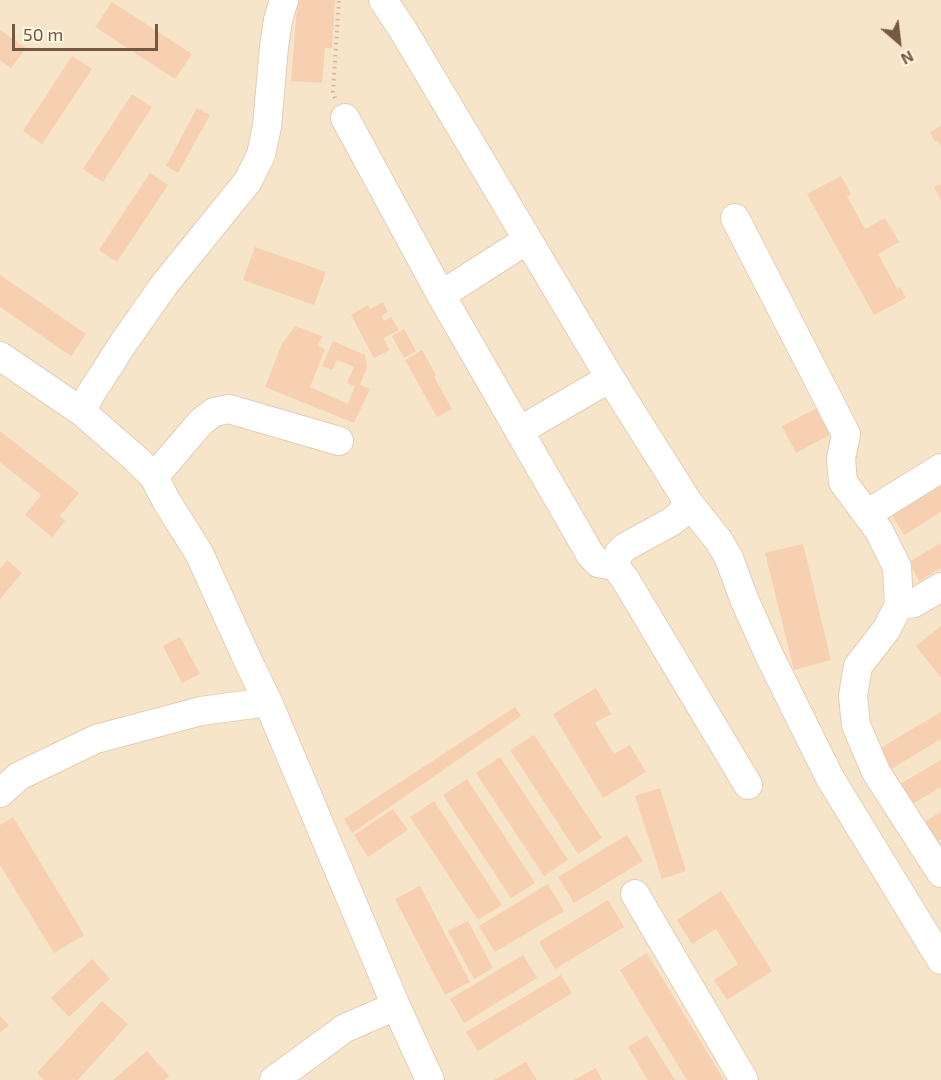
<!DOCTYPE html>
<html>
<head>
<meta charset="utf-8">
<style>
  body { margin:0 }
  #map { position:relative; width:941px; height:1080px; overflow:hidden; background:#fef3db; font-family:"Exo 2",sans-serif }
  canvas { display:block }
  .north { position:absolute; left:869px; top:12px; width:60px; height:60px; -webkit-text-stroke:4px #fff6e4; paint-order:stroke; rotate:152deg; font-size:16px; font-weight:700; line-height:24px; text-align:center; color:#755843 }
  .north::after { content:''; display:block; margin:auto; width:21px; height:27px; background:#755843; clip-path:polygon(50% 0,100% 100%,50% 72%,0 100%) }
  .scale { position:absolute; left:12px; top:24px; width:146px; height:27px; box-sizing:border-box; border:3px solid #755843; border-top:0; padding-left:8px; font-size:18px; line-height:21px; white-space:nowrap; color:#755843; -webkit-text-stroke:4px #fff6e4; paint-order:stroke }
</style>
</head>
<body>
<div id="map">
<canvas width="941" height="1080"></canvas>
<div class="north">N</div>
<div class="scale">50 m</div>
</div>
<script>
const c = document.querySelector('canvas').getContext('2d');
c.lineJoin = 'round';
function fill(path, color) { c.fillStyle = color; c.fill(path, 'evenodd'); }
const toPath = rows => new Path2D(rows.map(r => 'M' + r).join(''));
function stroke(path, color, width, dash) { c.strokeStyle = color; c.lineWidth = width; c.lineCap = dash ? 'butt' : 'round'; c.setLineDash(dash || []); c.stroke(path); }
fill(toPath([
  [0,0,941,0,941,1080,0,1080]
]), '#f6e5c9');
fill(toPath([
  [300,0,335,0,332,48,325,48,322,83,291,81,297,8],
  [112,2,192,54,175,79,95,27],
  [0,30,26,48,11,68,0,60],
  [72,56,92,69,42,144,23,131],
  [132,94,152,107,103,182,83,169],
  [197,108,210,115,178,173,166,166],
  [941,126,941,147,938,141,935,142,930,132],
  [150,173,168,185,117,262,99,250],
  [841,176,851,194,847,196,865,229,885,218,899,242,878,254,897,289,900,287,906,298,874,315,807,194],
  [941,184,941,200,934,187],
  [255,247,326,272,314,305,243,280],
  [0,275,86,334,71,356,0,307],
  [383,302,388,312,381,316,384,321,391,317,399,330,383,338,390,350,374,358,351,315,368,305,370,309],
  [295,326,322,336,318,346,325,349,310,387,348,404,355,386,347,383,354,367,337,360,332,370,322,366,333,341,365,355,367,367,360,385,370,389,354,423,265,387,282,344],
  [404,329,416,351,404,358,392,336],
  [422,350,436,375,434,377,452,409,437,417,405,360],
  [819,407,833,433,796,453,782,426],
  [0,431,79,493,60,516,65,521,52,537,25,515,41,495,0,462],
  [941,485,941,512,904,535,892,515],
  [941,543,941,568,919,581,909,562],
  [803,544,831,660,794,670,765,553],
  [7,560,22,573,0,599,0,569],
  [941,626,941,678,916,646],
  [180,637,200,674,182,683,163,646],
  [596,688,611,714,595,723,614,754,630,745,646,772,603,798,553,714],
  [515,707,521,716,352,833,344,819],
  [941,712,941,739,891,769,879,749],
  [534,735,602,838,578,854,510,750],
  [500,757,568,860,544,876,476,773],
  [941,760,941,787,912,804,900,784],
  [467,779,535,883,511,898,443,795],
  [660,788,686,871,662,879,635,796],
  [434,801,502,905,478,920,410,817],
  [393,809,408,830,368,857,354,835],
  [941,812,941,839,936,842,924,822],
  [13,817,84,935,54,953,0,865,0,825],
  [627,835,643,861,574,903,558,877],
  [548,884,564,911,495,952,479,926],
  [420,886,470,982,445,995,395,899],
  [721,891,772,971,727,1000,714,980,738,964,716,929,692,944,677,920],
  [608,900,624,927,555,969,539,942],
  [468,921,493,968,474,979,448,931],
  [647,953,724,1080,687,1080,620,970],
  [523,955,537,978,464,1023,450,999],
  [92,959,110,979,69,1017,51,998],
  [561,975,572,993,478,1051,466,1032],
  [102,1001,128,1024,78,1080,44,1080,37,1073],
  [0,1016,9,1025,0,1033],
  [647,1035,675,1080,648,1080,628,1047],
  [147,1051,169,1076,164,1080,113,1080],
  [526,1062,537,1080,494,1080],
  [596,1068,602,1080,574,1080]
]), '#f6d0b1');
const minor = toPath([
  [383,0,403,30,610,378,688,502,719,541,729,558,744,599,770,657,830,778,941,960],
  [345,118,441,295,590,554,598,563,615,566,625,579,748,785],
  [735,218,846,434,841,459,843,482,879,531,897,567,899,605,886,630,858,666,853,696,856,725,876,772,941,873],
  [441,295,527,240],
  [0,356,82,412,136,459,154,477,167,502,199,553,248,661,268,702,396,1006,430,1080],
  [82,412,90,395,122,345,164,285,248,181,261,155,267,126,274,47,278,20,284,0],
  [519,431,610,378],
  [154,477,201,422,214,412,229,409,339,441],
  [867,514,941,468],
  [615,566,619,553,625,547,671,522,680,515,688,502],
  [899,605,914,603,941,587],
  [0,793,19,776,96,739,201,711,268,702],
  [635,894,744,1080],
  [274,1080,345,1028,396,1006]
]);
stroke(minor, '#e2ceb7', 30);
stroke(toPath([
  [335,98,333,92,339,0]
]), '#dab495', 4, [1.5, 4.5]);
stroke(minor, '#fff', 28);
</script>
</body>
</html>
